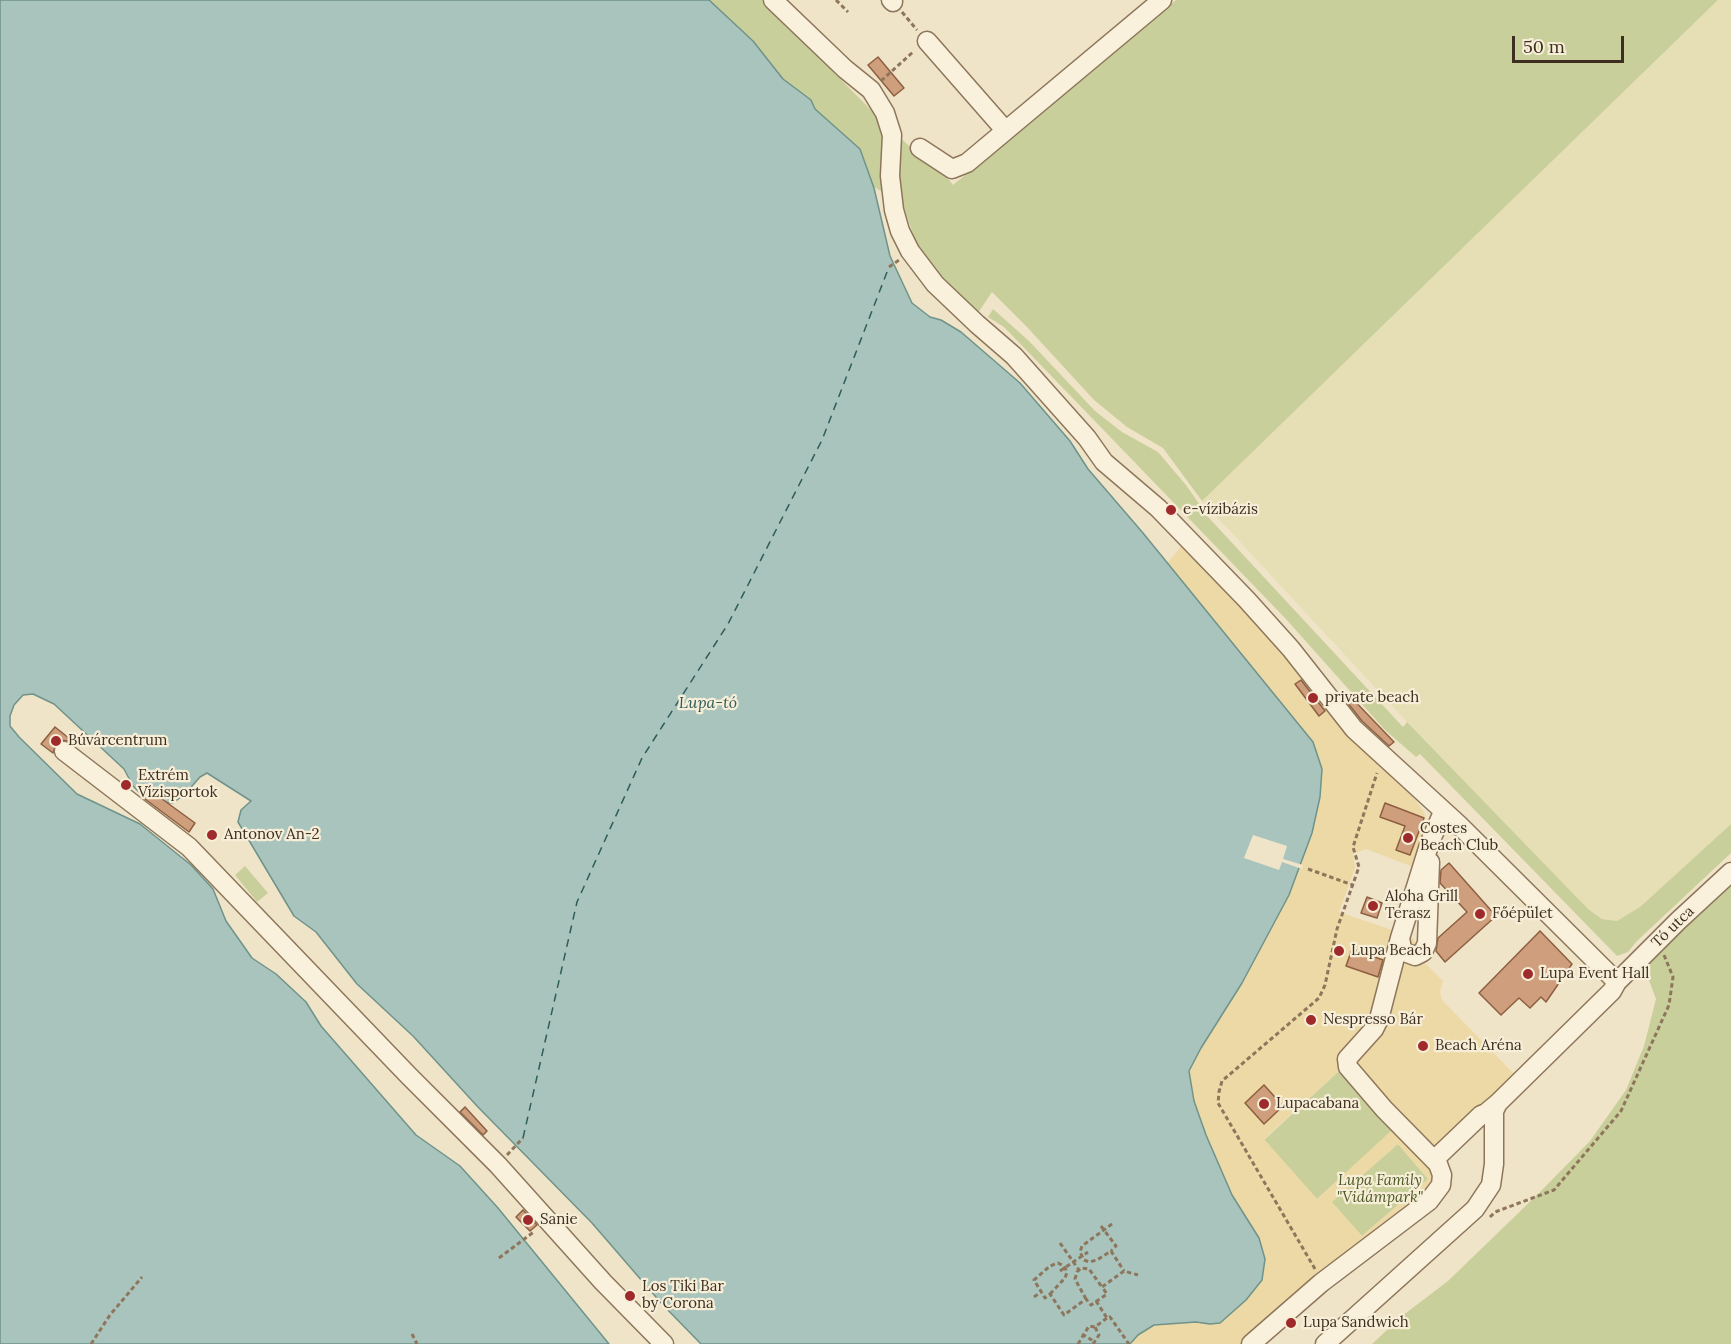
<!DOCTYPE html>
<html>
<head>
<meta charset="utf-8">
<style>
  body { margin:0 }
  #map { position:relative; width:1731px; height:1344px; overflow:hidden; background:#f0e4c8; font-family:Lora,serif }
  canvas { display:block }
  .scale { position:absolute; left:1512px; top:36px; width:112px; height:27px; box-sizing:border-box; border:3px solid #3d2e20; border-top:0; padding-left:8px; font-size:18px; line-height:21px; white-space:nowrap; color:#3d2e20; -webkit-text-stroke:4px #f7eed8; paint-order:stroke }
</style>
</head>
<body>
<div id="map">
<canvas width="1731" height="1344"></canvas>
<div class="scale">50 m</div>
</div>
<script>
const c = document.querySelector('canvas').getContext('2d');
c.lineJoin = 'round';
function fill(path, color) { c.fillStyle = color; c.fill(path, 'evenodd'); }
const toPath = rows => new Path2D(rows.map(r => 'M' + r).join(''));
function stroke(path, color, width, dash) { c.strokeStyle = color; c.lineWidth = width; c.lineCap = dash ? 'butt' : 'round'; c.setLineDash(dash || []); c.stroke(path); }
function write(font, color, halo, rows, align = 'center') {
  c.font = font + ' Lora,serif'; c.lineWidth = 4.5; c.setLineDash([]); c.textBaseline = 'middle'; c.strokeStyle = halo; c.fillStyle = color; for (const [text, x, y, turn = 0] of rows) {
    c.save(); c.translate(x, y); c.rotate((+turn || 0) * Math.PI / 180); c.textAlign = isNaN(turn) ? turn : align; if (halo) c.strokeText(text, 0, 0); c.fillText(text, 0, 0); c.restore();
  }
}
fill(toPath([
  [1718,0,1731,0,1731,824,1640,907,1617,921,1603,919,1588,909,1407,722,1202,501]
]), '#e6deb5');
fill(toPath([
  [709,0,762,0,878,117,923,159,942,170,953,185,1176,0,1718,0,1202,501,1163,448,1127,427,1094,400,1027,327,992,292,978,313,964,303,926,260,917,246,903,204,874,187,860,149,815,109,810,100,783,79,753,41],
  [993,309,1029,341,1095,411,1122,432,1158,452,1186,485,1209,518,1403,727,1407,722,1588,909,1602,919,1617,921,1640,907,1731,824,1731,853,1637,941,1628,952,1617,956,1420,754,1416,757,1385,730,1285,618,1004,327,988,317],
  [245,866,268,893,257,902,235,875],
  [1731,882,1731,1344,1372,1344,1402,1316,1448,1281,1539,1193,1590,1141,1626,1090,1644,1046,1656,999,1644,967,1646,964],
  [1339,1071,1393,1130,1317,1199,1264,1140],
  [1398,1144,1428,1179,1362,1236,1331,1202]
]), '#c9cf9b');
fill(toPath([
  [1185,542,1402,782,1424,812,1428,831,1416,868,1366,849,1353,854,1355,868,1339,912,1401,933,1414,939,1425,963,1443,981,1440,992,1442,1000,1515,1075,1437,1172,1436,1184,1241,1344,1130,1344,1138,1335,1154,1325,1196,1322,1210,1324,1259,1238,1232,1195,1206,1135,1194,1101,1189,1071,1201,1048,1242,983,1289,895,1312,833,1320,797,1322,769,1313,742,1167,563],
  [1339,1071,1392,1130,1317,1199,1264,1139],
  [1398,1144,1428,1179,1362,1236,1332,1202]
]), '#ecd9a5');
const water = toPath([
  [0,0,709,0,753,41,783,79,811,100,815,109,860,149,874,188,890,256,912,303,930,317,941,320,961,332,1020,383,1070,441,1088,469,1143,533,1313,742,1322,769,1320,797,1312,833,1289,895,1242,983,1201,1048,1189,1071,1194,1101,1206,1135,1232,1195,1259,1238,1265,1259,1262,1280,1246,1300,1220,1323,1210,1324,1196,1322,1154,1325,1138,1335,1130,1344,701,1344,662,1304,592,1223,477,1106,413,1036,357,984,316,932,294,916,238,822,241,810,251,801,207,773,200,777,185,794,173,803,156,802,143,796,133,786,124,769,54,704,33,694,23,695,14,705,10,716,10,726,19,737,77,794,140,824,191,865,213,889,226,921,252,958,276,974,306,1002,321,1026,416,1135,460,1166,498,1208,609,1344,0,1344,0,0]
]);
fill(water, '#a9c4bc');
stroke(water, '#6f938a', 1.5);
fill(toPath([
  [1253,835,1287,846,1283,859,1303,865,1302,869,1282,862,1279,870,1244,858]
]), '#f0e4c8');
stroke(toPath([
  [523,1138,577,902,642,758,728,624,822,440,889,267]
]), '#2f5d5a', 1.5, [8, 6]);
const building = toPath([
  [878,57,904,88,894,96,868,65,878,57],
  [1301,680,1325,711,1319,716,1295,684,1301,680],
  [1347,693,1394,742,1389,746,1362,721,1343,697,1347,693],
  [55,727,70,739,68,741,60,740,56,744,53,753,41,744,55,727],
  [147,788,195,823,189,832,141,796,147,788],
  [1385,803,1424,818,1410,855,1396,850,1405,826,1380,817,1385,803],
  [1449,863,1496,916,1445,962,1436,951,1438,938,1467,912,1440,883,1441,870,1449,863],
  [1367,897,1382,903,1377,918,1361,913,1367,897],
  [1540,931,1572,964,1546,1002,1541,997,1530,1008,1519,998,1501,1015,1479,993,1540,931],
  [1352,949,1383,960,1378,977,1346,966,1352,949],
  [1264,1085,1283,1106,1264,1124,1245,1103,1264,1085],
  [465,1107,487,1131,483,1135,460,1112,465,1107],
  [523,1210,537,1225,530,1231,516,1217,523,1210]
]);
fill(building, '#cf9f7d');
stroke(building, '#8d5f41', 1.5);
const minor = toPath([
  [773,0,845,69,871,90,885,113,892,135,890,176,894,210,900,231,910,251,935,284,977,324,1014,356,1087,438,1104,462,1158,508,1247,600,1291,649,1354,729,1459,825,1617,982],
  [891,0,893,2],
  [927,41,1005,130],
  [920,148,952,169,967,163,1162,0],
  [64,751,189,847,409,1076,498,1165,603,1282,664,1344],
  [1400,938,1402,949,1407,953,1415,956,1423,952,1427,943,1430,862],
  [1434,1160,1481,1115,1486,1113,1498,1103],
  [1251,1344,1321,1283,1429,1201,1441,1185,1442,1175,1438,1164,1384,1109,1348,1067,1347,1059,1374,1029,1379,1019,1400,938,1430,842,1443,812],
  [1325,1344,1475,1209,1491,1185,1494,1164,1494,1111,1498,1103,1612,991,1617,982,1678,921,1731,872]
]);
stroke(minor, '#8d765c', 21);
stroke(toPath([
  [836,0,848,12],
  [902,12,917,30],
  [881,81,914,51],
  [889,267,899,260],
  [1308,869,1353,885],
  [507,1155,523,1138],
  [1490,1217,1495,1212,1554,1190,1621,1111,1669,1005,1673,977,1664,955],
  [1112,1224,1082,1246,1080,1252,1084,1260,1089,1262,1097,1260,1111,1251,1124,1271],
  [1101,1226,1116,1246,1111,1251],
  [1060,1243,1079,1270],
  [499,1258,535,1231],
  [1315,1269,1218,1103,1219,1092,1222,1081,1319,998,1325,985,1337,929,1359,867,1353,847,1377,773],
  [1060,1271,1088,1252],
  [1050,1294,1065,1278,1067,1272,1064,1266,1058,1263,1050,1266,1034,1280,1045,1298,1050,1294,1064,1315,1086,1299,1091,1305,1107,1294,1102,1287,1124,1271,1138,1275],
  [1034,1297,1041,1292],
  [1086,1299,1075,1279,1077,1272,1081,1268,1089,1269,1102,1287],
  [1096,1301,1107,1318,1110,1317,1129,1344],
  [412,1334,417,1344],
  [1082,1334,1095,1342],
  [91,1344,110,1315,142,1277],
  [1078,1344,1089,1326,1095,1327,1107,1318],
  [1093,1344,1099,1335,1095,1327]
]), '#8d765c', 3, [4.5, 3]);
stroke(minor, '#faf1dc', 18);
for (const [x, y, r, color] of [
  [1171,510,6,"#9e2a2b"],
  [1313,698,6,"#9e2a2b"],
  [56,741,6,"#9e2a2b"],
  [126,785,6,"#9e2a2b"],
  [212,835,6,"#9e2a2b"],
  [1408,838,6,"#9e2a2b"],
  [1373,906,6,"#9e2a2b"],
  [1480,914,6,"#9e2a2b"],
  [1339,951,6,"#9e2a2b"],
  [1528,974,6,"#9e2a2b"],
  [1311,1020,6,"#9e2a2b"],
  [1423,1046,6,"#9e2a2b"],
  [1264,1104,6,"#9e2a2b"],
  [528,1220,6,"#9e2a2b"],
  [630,1296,6,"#9e2a2b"],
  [1291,1323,6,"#9e2a2b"]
]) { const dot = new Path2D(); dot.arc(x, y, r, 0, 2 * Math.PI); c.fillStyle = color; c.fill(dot); stroke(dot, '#f7eed8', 2); }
write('15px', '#3d2e20', '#f7eed8', [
  ["e-vízibázis",1183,510],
  ["private beach",1325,698],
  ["Búvárcentrum",68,741],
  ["Extrém",138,776],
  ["Vízisportok",138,793],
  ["Costes",1420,829],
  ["Beach Club",1420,846],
  ["Antonov An-2",224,835],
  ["Aloha Grill",1385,897],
  ["Terasz",1385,914],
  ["Főépület",1492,914],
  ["Lupa Beach",1351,951],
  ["Lupa Event Hall",1540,974],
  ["Nespresso Bár",1323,1020],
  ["Beach Aréna",1435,1046],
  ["Lupacabana",1276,1104],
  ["Sanie",540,1220],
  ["Los Tiki Bar",642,1287],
  ["by Corona",642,1304],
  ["Lupa Sandwich",1303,1323]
], 'left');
write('15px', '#3d2e20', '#f7eed8', [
  ["Tó utca",1673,927,-44]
]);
write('italic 15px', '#4d5a26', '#f7eed8', [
  ["Lupa Family",1380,1181],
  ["\"Vidámpark\"",1380,1198]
]);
write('italic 16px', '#2f5d5a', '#f7eed8', [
  ["Lupa-tó",708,703]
]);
</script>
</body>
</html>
